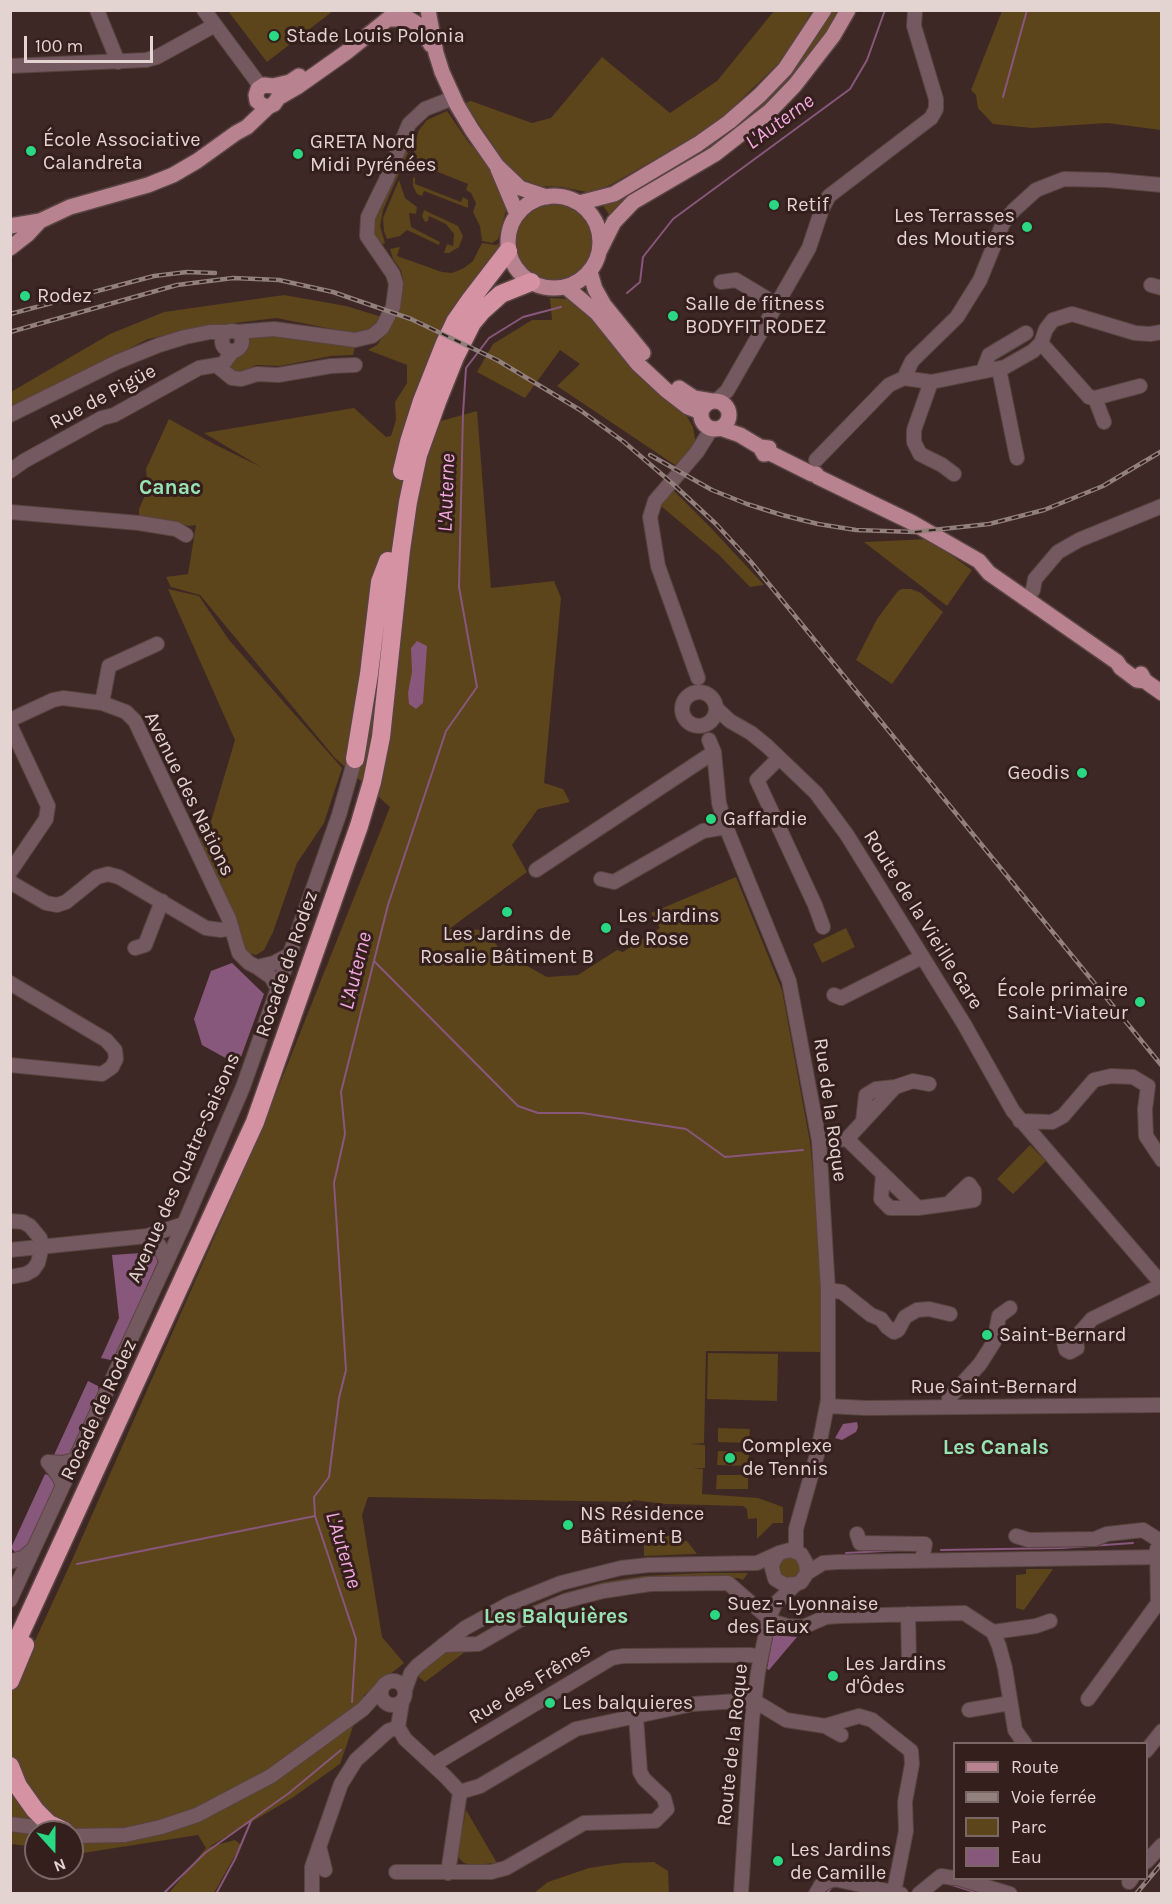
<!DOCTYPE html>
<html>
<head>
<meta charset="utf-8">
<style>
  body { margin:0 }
  #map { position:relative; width:1172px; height:1904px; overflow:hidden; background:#3e2825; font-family:Karla,sans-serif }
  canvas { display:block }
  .frame { position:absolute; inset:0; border:12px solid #e3d4d2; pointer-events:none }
  .legend { position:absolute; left:953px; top:1742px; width:195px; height:138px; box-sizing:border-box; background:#341f1c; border:2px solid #7a6765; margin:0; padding:8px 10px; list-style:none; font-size:18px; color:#e3d4d2 }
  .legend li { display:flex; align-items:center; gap:12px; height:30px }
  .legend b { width:30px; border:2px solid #7a6765 }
  .north { position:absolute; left:24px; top:1820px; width:60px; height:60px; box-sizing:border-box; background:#341f1c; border:2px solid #7a6765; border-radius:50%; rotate:159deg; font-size:16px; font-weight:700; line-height:24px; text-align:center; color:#e3d4d2 }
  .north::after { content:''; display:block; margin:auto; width:21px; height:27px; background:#2ad884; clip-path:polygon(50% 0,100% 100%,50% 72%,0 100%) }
  .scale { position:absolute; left:24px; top:36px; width:129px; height:27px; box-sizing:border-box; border:3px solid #e3d4d2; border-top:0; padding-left:8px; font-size:18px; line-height:21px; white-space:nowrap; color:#e3d4d2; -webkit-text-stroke:4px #341f1c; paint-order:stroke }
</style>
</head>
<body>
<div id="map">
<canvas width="1172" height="1904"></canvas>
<div class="frame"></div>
<ul class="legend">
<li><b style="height:8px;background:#b98291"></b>Route</li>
<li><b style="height:8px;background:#92807d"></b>Voie ferrée</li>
<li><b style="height:16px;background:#5c441b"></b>Parc</li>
<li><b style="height:16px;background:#88577c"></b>Eau</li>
</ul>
<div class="north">N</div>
<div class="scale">100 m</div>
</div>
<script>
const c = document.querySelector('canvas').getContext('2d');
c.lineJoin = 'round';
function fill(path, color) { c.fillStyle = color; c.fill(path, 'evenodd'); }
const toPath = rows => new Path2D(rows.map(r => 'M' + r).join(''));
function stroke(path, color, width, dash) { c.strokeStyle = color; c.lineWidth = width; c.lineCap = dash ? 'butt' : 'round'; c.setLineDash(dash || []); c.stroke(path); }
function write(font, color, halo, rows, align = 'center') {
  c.font = font + ' Karla,sans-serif'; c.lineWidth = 6; c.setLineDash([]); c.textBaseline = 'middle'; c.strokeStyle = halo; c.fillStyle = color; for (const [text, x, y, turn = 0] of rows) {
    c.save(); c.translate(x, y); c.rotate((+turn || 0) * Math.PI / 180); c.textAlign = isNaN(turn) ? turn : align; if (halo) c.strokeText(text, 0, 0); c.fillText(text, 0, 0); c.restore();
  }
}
fill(toPath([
  [228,11,333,11,267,62],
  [774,11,812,11,784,58,728,112,694,137,612,184,592,193,562,187,538,186,517,177,507,166,465,103,471,101,532,123,551,118,602,57,670,113,717,81],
  [832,11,842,11,803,67,750,122,612,219,602,204,654,176,799,61,821,30],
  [1002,11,1161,11,1161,130,1107,123,1032,128,993,124,978,108,976,95,971,90],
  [447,111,469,143,475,149,479,150,494,176,507,207,498,239,492,243,482,241,480,226,473,212,476,203,471,193,466,190,468,184,423,166,420,171,417,170,418,161,413,149,419,130,427,120],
  [403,147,408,153,383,210,380,226,385,243,378,246,373,239,371,226],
  [415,177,415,184,461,202,463,197,468,200,468,208,424,191,422,196,417,194,413,186,413,178],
  [399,180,405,198,417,207,416,214,409,213,411,227,440,242,439,245,407,230,400,236,387,239,384,231,383,218],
  '514 243a40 40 0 1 1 80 0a40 40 0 1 1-80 0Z',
  [424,210,458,226,463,236,459,247,449,253,444,253,447,244,453,246,454,234,446,224,429,216,428,221,425,222,422,216],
  [502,242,501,247,422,376,407,414,405,431,477,411,491,588,554,581,561,598,544,783,563,789,570,802,538,809,512,845,527,872,449,929,485,930,502,952,547,977,578,975,617,950,623,952,660,928,651,913,736,877,782,990,810,1142,823,1278,825,1352,706,1351,704,1443,691,1444,705,1445,705,1468,693,1468,703,1469,702,1494,758,1498,783,1507,783,1523,773,1523,757,1539,757,1518,748,1519,747,1509,743,1506,666,1504,633,1500,632,1502,368,1497,362,1515,382,1637,404,1663,364,1695,340,1764,292,1798,209,1847,235,1840,241,1845,214,1893,169,1893,206,1848,198,1835,83,1853,72,1852,72,1832,36,1832,36,1847,11,1844,11,1693,73,1558,259,1136,390,807,335,758,200,595,171,587,166,577,188,574,196,525,189,526,139,518,139,509,148,488,146,469,169,419,214,444,261,467,204,433,354,408,386,437,391,436,396,420,395,402,407,383,407,365,368,350,377,345,394,321,404,285,401,270,393,259,390,249,400,247,397,256,442,272,452,273,464,268,473,261,482,243,496,245],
  [284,295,346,306,382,317,377,328,353,333,276,318,211,326,148,339,11,408,11,392,110,334,164,312],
  [550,298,568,299,580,304,685,413,693,427,696,444,675,465,557,386,580,364,560,350,525,398,477,372,493,344,532,320,552,320],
  [260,335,290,335,355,347,353,355,331,356,280,366,257,365,253,366,251,371,240,373,234,371,230,367,232,357,242,351,251,338],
  [672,489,711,528,764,585,750,587,719,555,661,506],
  [928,539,972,570,947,606,864,542],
  [168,589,199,596,229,640,342,768,324,823,297,863,273,932,264,950,256,955,249,953,243,945,240,930,199,838,207,835,235,740],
  [902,589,911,589,921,593,943,612,892,684,856,660,877,619,898,591],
  [846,928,855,947,822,963,813,944],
  [1030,1145,1046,1161,1013,1194,997,1179],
  [708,1353,778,1354,777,1401,707,1399],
  [718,1428,750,1429,749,1443,718,1442],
  [718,1451,749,1452,748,1466,717,1465],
  [717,1475,748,1475,748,1489,716,1489],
  [644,1530,654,1530,653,1536,670,1536,671,1542,687,1541,697,1554,644,1556],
  [794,1555,803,1565,799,1577,782,1580,776,1564,778,1560],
  [1026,1569,1053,1569,1024,1610,1016,1608,1016,1575,1026,1574],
  [703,1573,748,1573,743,1580,738,1578,680,1578,519,1617,517,1612,567,1592,604,1582,643,1576],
  [467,1648,465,1652,425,1682,416,1675,443,1653],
  [466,1810,497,1863,472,1865,464,1863,457,1856],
  [654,1862,668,1871,669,1893,534,1893,548,1882,589,1868,622,1863]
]), '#5c441b');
fill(toPath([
  [417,641,427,646,423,703,416,709,409,704,408,693,412,672,411,648],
  [232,963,264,994,238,1065,202,1045,194,1019,211,971],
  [155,1252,158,1261,117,1356,111,1360,101,1358,119,1318,112,1255],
  [88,1381,98,1386,99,1393,71,1454,64,1457,54,1455],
  [857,1422,858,1427,856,1432,842,1440,835,1438,843,1424],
  [45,1474,55,1478,56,1487,31,1543,17,1554,11,1548],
  [773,1635,797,1637,769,1670,767,1669]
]), '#88577c');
stroke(toPath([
  [1003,97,1027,10],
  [627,293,640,282,643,257,673,219,850,89,867,60,885,10],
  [374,961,518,1106,538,1113,582,1113,686,1129,725,1157,803,1150],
  [941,1550,1061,1548,1133,1543],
  [846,1553,902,1550],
  [77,1564,315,1516],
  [352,1702,356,1639,315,1516,314,1497,329,1477,339,1398,346,1370,334,1183,345,1134,341,1092,388,905,446,731,477,687,459,587,463,414,466,368,489,338,523,317,561,307],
  [946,1883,981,1894],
  [163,1894,205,1853,289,1793,341,1750],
  [216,1894,235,1859,251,1821],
  [826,1894,832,1887,838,1886]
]), '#88577c', 2);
const minor = toPath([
  [97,10,118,62],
  [204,10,261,87],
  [10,66,146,60,157,57,215,25],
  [721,282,736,280,776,304],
  [1151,285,1162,288],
  '222 341a10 10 0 1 1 20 0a10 10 0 1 1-20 0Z',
  [236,332,274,329,355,340,372,336,382,328,393,307,396,284,393,274,367,236,368,217,386,180,409,124,425,109,453,98],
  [1041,343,1089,397,1095,398,1104,422],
  [216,365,232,378,241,379,257,374,278,375,331,366,355,365],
  [999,369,1017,458],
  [983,371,989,355,1026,333],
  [904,378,931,382,1005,367,1033,351,1041,343,1046,329,1053,320,1072,314,1135,333,1150,334,1162,332],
  [931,382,914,430,914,442,920,454,942,465,954,474],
  [1095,398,1140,386],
  [716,401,727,391,809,248,822,209,829,196,931,118,936,109,936,99,914,26,915,10],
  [10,415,117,362,159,345,185,337,210,332,226,332],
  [816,460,889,385,904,378,912,361,957,317,980,280,1003,223,1014,210,1036,190,1064,179,1107,180,1162,185],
  [10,471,24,461,102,418,114,415,199,368,223,364,233,351],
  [10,512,139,523,176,529,186,535],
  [1025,599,1033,590,1035,579,1058,552,1079,540,1162,506],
  [698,678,658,566,650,517,655,501,697,452,712,428],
  '682 709a17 17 0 1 1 34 0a17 17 0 1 1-34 0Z',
  [102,703,109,666,157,644],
  [716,708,730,721,751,733,767,746,816,793,847,835,964,1024,1013,1111,1162,1284],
  [10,720,53,700,63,698,102,703,126,712,135,721,229,919,239,953,249,963,257,967],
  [10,725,48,806,46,819,10,872],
  [709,740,714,752,719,803,726,827,789,981,819,1141,828,1290,828,1400,818,1451,796,1529,796,1552],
  [779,758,757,780,815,905,823,927],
  [536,870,714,752],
  [601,879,614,882,703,831,726,827],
  [10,882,46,903,57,905,66,902,97,877,108,874,119,877,206,928,221,930,232,928],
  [135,948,145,945,162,901],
  [10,983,106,1040,115,1050,116,1059,112,1067,102,1074,10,1065],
  [278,989,271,977,257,967,274,963,289,955],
  [834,995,841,998,922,957],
  [863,1121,866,1095,876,1089,895,1087],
  [1020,1121,1052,1122,1063,1116,1094,1080,1111,1076,1133,1077,1148,1086,1145,1109,1146,1136,1162,1160],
  [847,1139,895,1087,913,1081,929,1084],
  [819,1141,847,1139,918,1208,948,1204,969,1184,974,1191,974,1200,948,1204],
  [883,1174,881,1199,890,1208,918,1208],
  [10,1221,23,1222,30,1226,40,1238,42,1246,38,1263,33,1270,26,1274,10,1277],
  [147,1236,159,1245,166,1261],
  [10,1250,147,1236,184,1224],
  [828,1290,842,1292,871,1315,881,1319,887,1327,894,1332,898,1330,905,1317,917,1310,929,1309,950,1314],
  [1076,1337,1067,1339,1064,1342,1066,1350,1070,1352,1077,1348,1076,1337,1092,1319,1162,1285],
  [827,1406,866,1408,1162,1405],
  [949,1407,949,1398,980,1364,994,1342,999,1316,1010,1308],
  [63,1485,58,1475,48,1462,63,1463,74,1460],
  [857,1534,860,1543,925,1544,922,1560],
  [1016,1536,1029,1540,1095,1539,1107,1534,1143,1530,1157,1539,1162,1539],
  [1157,1549,1158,1603,1162,1605],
  [10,1562,24,1557,32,1550],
  [807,1573,823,1563,837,1562,1162,1557],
  [10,1600,184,1224,243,1087,339,815,355,759],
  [908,1614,909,1660],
  [993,1632,1036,1626,1050,1621],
  [443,1645,478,1644,518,1621,565,1601,603,1591,650,1584,728,1583,766,1616,774,1622,787,1626,803,1627,826,1617,840,1616,964,1613,993,1632,999,1646,1005,1668,1015,1730,1025,1744],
  '381 1693a12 12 0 1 1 24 0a12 12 0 1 1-24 0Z',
  [405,1690,411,1673,417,1666,465,1628,509,1604,561,1583,621,1568,648,1565,757,1563,779,1553,790,1550,801,1554,806,1563,807,1573,801,1582,796,1584,785,1585,775,1579,772,1568,773,1562,779,1553],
  [1088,1699,1158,1603],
  [402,1702,398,1727,405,1739,445,1776,460,1792,448,1873],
  [969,1710,1010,1703],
  [825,1726,841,1735],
  [1146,1751,1162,1731],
  [433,1765,612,1658,623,1656,750,1655,761,1657],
  [460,1792,480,1786,576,1729,693,1704,753,1700,786,1720,825,1726,859,1716,872,1720,911,1751,912,1764,905,1802,906,1831,894,1892],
  [10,1824,57,1830],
  [72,1836,125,1835,161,1827,197,1815,271,1776,363,1709,381,1689],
  [319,1846,325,1870],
  [1146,1862,1162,1845],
  [396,1872,491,1872,506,1868,584,1823,655,1821,667,1809,664,1798,644,1779,640,1772,636,1717],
  [957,1878,1010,1894],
  [1129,1882,1132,1878],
  [312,1894,312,1867,341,1784,356,1760,388,1731,398,1727],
  [741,1894,752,1720,758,1672,769,1618,775,1604,796,1584],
  [816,1894,821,1885,834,1879,901,1894],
  [919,1894,941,1876,954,1878]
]);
const major = toPath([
  [428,10,436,53,442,72,457,105,472,130,497,166,520,188,547,197],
  [390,19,409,19,419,25,431,45],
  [268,107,262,105,257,101,256,95,258,89,264,85,273,86,290,82,299,76],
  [498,169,517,214],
  '508 242a46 46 0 1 1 92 0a46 46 0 1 1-92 0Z',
  [579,203,614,194,698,144,729,122,760,95,785,69,824,10],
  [10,226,40,221,70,207,148,185,173,175,197,161,236,133,247,127,268,107,274,104,278,98,297,87,348,51,399,10],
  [10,248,28,234,40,221],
  [600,250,614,222,633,202,715,154,770,111,795,85,833,36,848,10],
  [590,272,595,289,604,305,643,353],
  [566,287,597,313,638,364,666,390,688,407,701,412],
  [679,388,694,398,712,401],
  '701 415a14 14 0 1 1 28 0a14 14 0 1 1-28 0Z',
  [720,428,740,435,760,447,769,448],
  [760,447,764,454,770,453,812,474,816,474,818,477,911,522,979,561,989,573,1117,662,1121,668,1137,680,1145,681],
  [1141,674,1145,681,1162,693]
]);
const highway = toPath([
  [402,471,409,442,422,401,445,343,455,322,471,299,508,251],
  [355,759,369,674,380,582,388,561],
  [10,1656,255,1122,359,826,372,782,381,737,401,550,408,502,418,455,437,402,455,357,472,323,482,311,501,294,531,282],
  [10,1681,25,1645],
  [10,1766,18,1786,35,1810,49,1824,64,1831]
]);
stroke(minor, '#584441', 16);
stroke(major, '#584441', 18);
stroke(highway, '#584441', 21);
stroke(minor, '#755960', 14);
stroke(major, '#b98291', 15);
stroke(highway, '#d492a3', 18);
const rail = toPath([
  [10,314,154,276,187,272,215,273],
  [10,332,177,285,233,278,279,280,333,292,411,319,497,360,580,410,624,442,673,484,716,524,751,562,1162,1066],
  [650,455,712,490,747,504,782,515,818,524,856,530,914,532,989,524,1044,510,1103,486,1162,451],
  [1136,1894,1162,1863]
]);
stroke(rail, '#92807d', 4.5);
stroke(rail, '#341f1c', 2, [7]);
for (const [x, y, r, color] of [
  [274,36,6,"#2ad884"],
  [31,151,6,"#2ad884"],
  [298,154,6,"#2ad884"],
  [774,205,6,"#2ad884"],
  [1027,227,6,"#2ad884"],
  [25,296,6,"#2ad884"],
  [673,316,6,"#2ad884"],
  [1082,773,6,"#2ad884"],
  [711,819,6,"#2ad884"],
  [507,912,6,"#2ad884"],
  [606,928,6,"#2ad884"],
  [1140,1002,6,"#2ad884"],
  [987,1335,6,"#2ad884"],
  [730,1458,6,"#2ad884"],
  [568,1525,6,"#2ad884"],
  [715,1615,6,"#2ad884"],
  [833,1676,6,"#2ad884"],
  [550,1703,6,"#2ad884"],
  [778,1861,6,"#2ad884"]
]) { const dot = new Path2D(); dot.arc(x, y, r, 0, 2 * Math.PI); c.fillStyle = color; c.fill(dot); stroke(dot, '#341f1c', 2); }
write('20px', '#e3d4d2', '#341f1c', [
  ["Stade Louis Polonia",286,36],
  ["École Associative",43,140],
  ["Calandreta",43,163],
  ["GRETA Nord",310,142],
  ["Midi Pyrénées",310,165],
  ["Retif",786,205],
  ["Les Terrasses",1015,216,"right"],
  ["des Moutiers",1015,239,"right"],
  ["Rodez",37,296],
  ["Salle de fitness",685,304],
  ["BODYFIT RODEZ",685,327],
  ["Geodis",1070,773,"right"],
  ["Gaffardie",723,819],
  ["Les Jardins",618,916],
  ["de Rose",618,939],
  ["Les Jardins de",507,934,"center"],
  ["Rosalie Bâtiment B",507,957,"center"],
  ["École primaire",1128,990,"right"],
  ["Saint-Viateur",1128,1013,"right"],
  ["Saint-Bernard",999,1335],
  ["Complexe",742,1446],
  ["de Tennis",742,1469],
  ["NS Résidence",580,1514],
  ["Bâtiment B",580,1537],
  ["Suez - Lyonnaise",727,1604],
  ["des Eaux",727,1627],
  ["Les Jardins",845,1664],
  ["d'Ôdes",845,1687],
  ["Les balquieres",562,1703],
  ["Les Jardins",790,1850],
  ["de Camille",790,1873]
], 'left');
write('20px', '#e3d4d2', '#341f1c', [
  ["Rue de Pigüe",103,397,-28],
  ["Avenue des Nations",189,794,64],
  ["Route de la Vieille Gare",923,920,58],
  ["Rocade de Rodez",287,964,-71],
  ["Rue de la Roque",830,1110,82],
  ["Avenue des Quatre-Saisons",184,1168,-66],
  ["Rue Saint-Bernard",994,1387],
  ["Rocade de Rodez",99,1410,-65],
  ["Rue des Frênes",530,1684,-31],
  ["Route de la Roque",733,1745,-84]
]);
write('italic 21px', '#f4a9e1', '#341f1c', [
  ["L'Auterne",780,122,-36],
  ["L'Auterne",447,493,-88],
  ["L'Auterne",356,971,-76],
  ["L'Auterne",343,1550,73]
]);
write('bold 21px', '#98e3b4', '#341f1c', [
  ["Canac",170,488],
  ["Les Canals",996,1448],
  ["Les Balquières",556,1617]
]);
</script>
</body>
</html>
